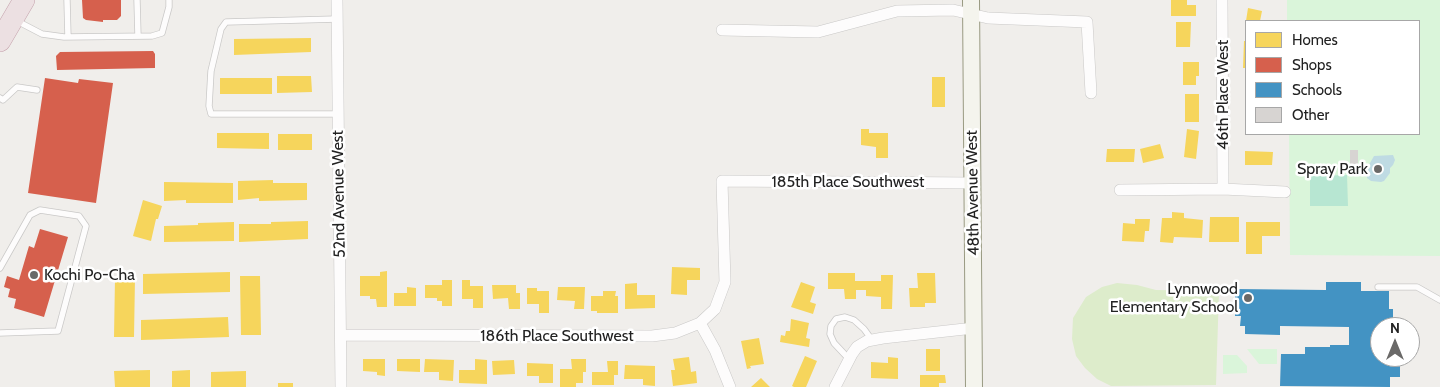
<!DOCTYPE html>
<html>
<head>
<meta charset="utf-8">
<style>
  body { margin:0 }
  #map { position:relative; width:1440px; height:387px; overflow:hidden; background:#f0eeeb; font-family:Cabin,sans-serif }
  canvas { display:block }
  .legend { position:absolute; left:1245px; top:20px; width:175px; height:115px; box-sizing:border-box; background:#fff; border:1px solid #a7a7a7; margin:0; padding:6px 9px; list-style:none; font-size:15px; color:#222 }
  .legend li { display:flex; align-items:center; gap:10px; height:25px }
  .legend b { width:25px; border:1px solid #a7a7a7 }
  .north { position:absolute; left:1370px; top:317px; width:50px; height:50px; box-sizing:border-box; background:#fff; border:1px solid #a7a7a7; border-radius:50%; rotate:0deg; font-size:14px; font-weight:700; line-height:20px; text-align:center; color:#222 }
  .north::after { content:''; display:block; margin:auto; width:18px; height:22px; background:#6a6968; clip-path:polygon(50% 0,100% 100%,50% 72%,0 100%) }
</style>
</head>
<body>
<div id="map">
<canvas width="1440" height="387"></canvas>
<ul class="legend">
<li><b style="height:14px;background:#f6d55c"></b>Homes</li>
<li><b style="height:14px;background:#d6604d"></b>Shops</li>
<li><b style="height:14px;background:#4393c3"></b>Schools</li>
<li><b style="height:14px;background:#d7d4d2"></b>Other</li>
</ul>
<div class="north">N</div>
</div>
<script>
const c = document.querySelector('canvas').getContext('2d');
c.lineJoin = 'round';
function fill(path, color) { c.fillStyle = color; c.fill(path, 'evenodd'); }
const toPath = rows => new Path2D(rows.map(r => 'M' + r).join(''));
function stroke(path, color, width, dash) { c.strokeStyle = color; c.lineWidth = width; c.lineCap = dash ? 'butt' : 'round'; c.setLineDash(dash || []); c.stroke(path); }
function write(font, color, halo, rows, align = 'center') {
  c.font = font + ' Cabin,sans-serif'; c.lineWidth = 5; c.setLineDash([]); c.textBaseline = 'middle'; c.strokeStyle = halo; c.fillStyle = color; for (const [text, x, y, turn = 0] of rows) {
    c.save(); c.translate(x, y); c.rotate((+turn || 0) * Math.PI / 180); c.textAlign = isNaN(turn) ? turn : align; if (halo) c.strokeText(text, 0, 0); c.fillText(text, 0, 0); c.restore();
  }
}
fill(toPath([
  [1117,283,1137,285,1156,290,1219,291,1216,385,1111,386,1097,379,1085,368,1076,356,1072,339,1073,318,1086,297,1102,287]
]), '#ddeccb');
fill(toPath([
  [1287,0,1440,0,1440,256,1290,255,1289,134,1419,134,1419,21,1287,21],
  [1247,349,1277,349,1277,364,1259,364],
  [1223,355,1237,355,1247,366,1247,373,1223,374]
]), '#daf5da');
fill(toPath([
  [1347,175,1348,206,1310,206,1310,176]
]), '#b7e6d2');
fill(toPath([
  [1393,155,1395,160,1393,165,1390,168,1390,173,1384,181,1381,182,1371,181,1367,178,1366,170,1374,156]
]), '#bfdbe3');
fill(toPath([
  [1171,0,1187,0,1187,5,1196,5,1196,16,1171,16],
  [1248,8,1262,11,1260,21,1246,21],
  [1176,22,1191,22,1190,47,1176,47],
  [311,38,311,52,234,55,234,39],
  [1244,41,1246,41,1246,68,1243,68],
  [1183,62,1199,62,1199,76,1196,76,1196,85,1183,85],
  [277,76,311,76,312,92,277,93],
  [932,77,945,77,945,107,932,107],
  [220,78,272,78,272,94,220,94],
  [1185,94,1199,94,1199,122,1185,122],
  [861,129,869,129,869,133,888,133,888,158,876,158,876,147,861,145],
  [1187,129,1199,131,1196,159,1184,157],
  [217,133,269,133,269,149,217,148],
  [278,134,312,134,312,150,278,150],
  [1160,144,1164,158,1143,163,1140,149],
  [1107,149,1135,149,1134,162,1106,162],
  [1245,151,1273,152,1272,165,1245,165],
  [273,180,273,183,307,183,307,200,259,201,259,198,238,200,238,181],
  [164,182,233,183,233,203,186,203,186,200,164,201],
  [143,200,162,206,158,219,156,219,151,241,133,236],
  [1172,212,1184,213,1184,218,1203,220,1202,238,1174,237,1173,243,1160,242,1162,218,1172,218],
  [1210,217,1239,217,1239,242,1209,242],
  [1135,219,1150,219,1149,231,1145,231,1144,242,1122,241,1123,223,1135,224],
  [308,221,308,239,239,242,239,224,271,224,271,222],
  [234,222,234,241,164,242,164,226,198,225,198,223],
  [1246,222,1280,222,1280,236,1262,236,1262,254,1246,254],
  [672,267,700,268,700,280,687,280,687,295,671,294],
  [387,271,387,307,377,307,376,299,370,299,370,296,360,296,360,276,380,276,380,272],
  [230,272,230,292,143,294,143,274],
  [828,273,855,273,855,281,881,281,881,275,893,275,892,309,881,309,881,297,866,296,866,290,856,290,856,299,845,299,844,289,828,289],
  [917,273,935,273,936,303,925,303,925,307,910,307,909,288,918,288],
  [240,276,260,276,261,335,241,335],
  [115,278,135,278,134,337,114,337],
  [442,280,452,280,452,306,442,306,442,301,437,301,437,298,425,298,425,285,442,285],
  [462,280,470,280,470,286,483,286,483,308,473,308,473,299,462,299],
  [801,282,815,287,810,302,816,304,813,314,791,307],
  [637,283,637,295,655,295,655,308,625,309,625,284],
  [492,285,516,285,516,293,520,293,520,309,509,309,508,298,493,299],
  [407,287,416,288,416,306,394,306,394,293,407,293],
  [558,287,585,287,584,309,574,309,575,301,557,300],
  [527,288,537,288,537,291,549,291,549,313,539,313,539,304,527,304],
  [603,291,616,291,615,296,618,296,618,313,597,313,597,311,591,311,591,296,603,296],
  [228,317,229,337,141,340,141,320],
  [791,319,809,323,806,338,810,339,809,347,780,342,781,335,785,336,786,331,790,331],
  [759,338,764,364,750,366,751,368,747,369,741,341],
  [926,349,940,349,940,371,926,371],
  [805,356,817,361,806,387,794,387,792,386],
  [689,357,691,372,696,371,697,383,673,386,671,370,675,370,673,359],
  [888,357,898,358,898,379,871,378,871,362,888,363],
  [363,359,385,359,385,376,377,375,377,372,363,371],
  [397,359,420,359,420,372,397,371],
  [425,359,454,360,453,381,439,380,439,372,424,372],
  [475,359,487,360,487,384,459,383,459,370,475,370],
  [571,359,586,359,586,372,583,372,583,383,576,383,576,387,560,387,560,369,572,369],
  [514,360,515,374,493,375,492,361],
  [607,361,618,361,618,375,614,375,614,385,592,385,592,372,608,372],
  [527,363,553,364,553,383,539,383,539,376,527,376],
  [625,365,655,366,655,386,643,385,643,379,624,379],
  [150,370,150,387,115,387,114,371],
  [190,370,190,387,172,387,172,371],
  [246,371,246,387,211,387,211,372],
  [920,375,945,375,946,383,939,383,939,387,920,387],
  [761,378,770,387,751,387],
  [278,383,293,383,293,387,278,387]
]), '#f6d55c');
fill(toPath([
  [82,0,121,0,121,16,117,20,103,20,103,22,86,20,83,18],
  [153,51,155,54,155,68,57,70,56,56,60,52],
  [45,78,78,83,79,79,113,83,96,203,28,193],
  [40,229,68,237,44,317,14,308,16,299,8,297,10,289,4,287,7,276,19,280,29,246,34,248]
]), '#d6604d');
fill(toPath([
  [1326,282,1361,282,1361,291,1389,291,1389,309,1393,309,1393,327,1380,327,1380,357,1400,357,1400,377,1390,377,1390,387,1280,386,1281,354,1305,354,1305,347,1330,347,1330,345,1349,345,1349,327,1280,326,1280,335,1245,334,1245,326,1240,326,1241,316,1235,316,1235,289,1326,290]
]), '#4393c3');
fill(toPath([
  [1350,150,1358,150,1358,164,1350,164]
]), '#d7d4d2');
const lane = toPath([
  [67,0,68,37],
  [137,0,138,36],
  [337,19,226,22,221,29,211,71,209,106,211,114,338,114],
  [17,21,42,34,64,37,152,36,162,33,169,7,169,0],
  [0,98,3,100,17,87,37,90],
  [0,268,30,215,40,210,79,216,86,226,58,331,0,333],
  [1378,287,1417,287,1440,300],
  [849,359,834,343,830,334,831,326,836,319,845,317,854,320,864,329,872,340]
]);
const street = toPath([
  [337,0,341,387],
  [1222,0,1223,189],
  [722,30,818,32,897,11,953,10,988,18,1087,22,1091,93],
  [1120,190,1223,189,1285,192],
  [700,323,715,350,730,387],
  [341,335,652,336,675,333,700,323,715,309,725,282,722,181,973,183],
  [835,387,852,354,857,347,867,341,883,338,974,328]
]);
const secondary = toPath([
  [971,0,974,387]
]);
const highway = toPath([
  [0,41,24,0]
]);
stroke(lane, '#c9c8c7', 7);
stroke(street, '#c9c8c7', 12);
stroke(secondary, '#999a82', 18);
stroke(highway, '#c5a2ac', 22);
stroke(lane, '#fdfcfc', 5.5);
stroke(street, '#fdfcfc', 11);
stroke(secondary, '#f4f4ed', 16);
stroke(highway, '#ece0e2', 21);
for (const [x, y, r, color] of [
  [1378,169,5,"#6a6968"],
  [34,275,5,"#6a6968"],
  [1248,298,5,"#6a6968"]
]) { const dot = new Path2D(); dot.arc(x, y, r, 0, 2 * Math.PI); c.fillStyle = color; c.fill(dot); stroke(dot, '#fff', 2); }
write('16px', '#222', '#fff', [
  ["46th Place West",1223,95,-90],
  ["185th Place Southwest",848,182],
  ["48th Avenue West",973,193,-91],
  ["52nd Avenue West",339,194,-91],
  ["186th Place Southwest",557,336]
]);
write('16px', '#222', '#fff', [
  ["Spray Park",1368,169],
  ["Kochi Po-Cha",44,275,"left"],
  ["Lynnwood",1238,289],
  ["Elementary School",1238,307]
], 'right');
</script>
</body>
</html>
